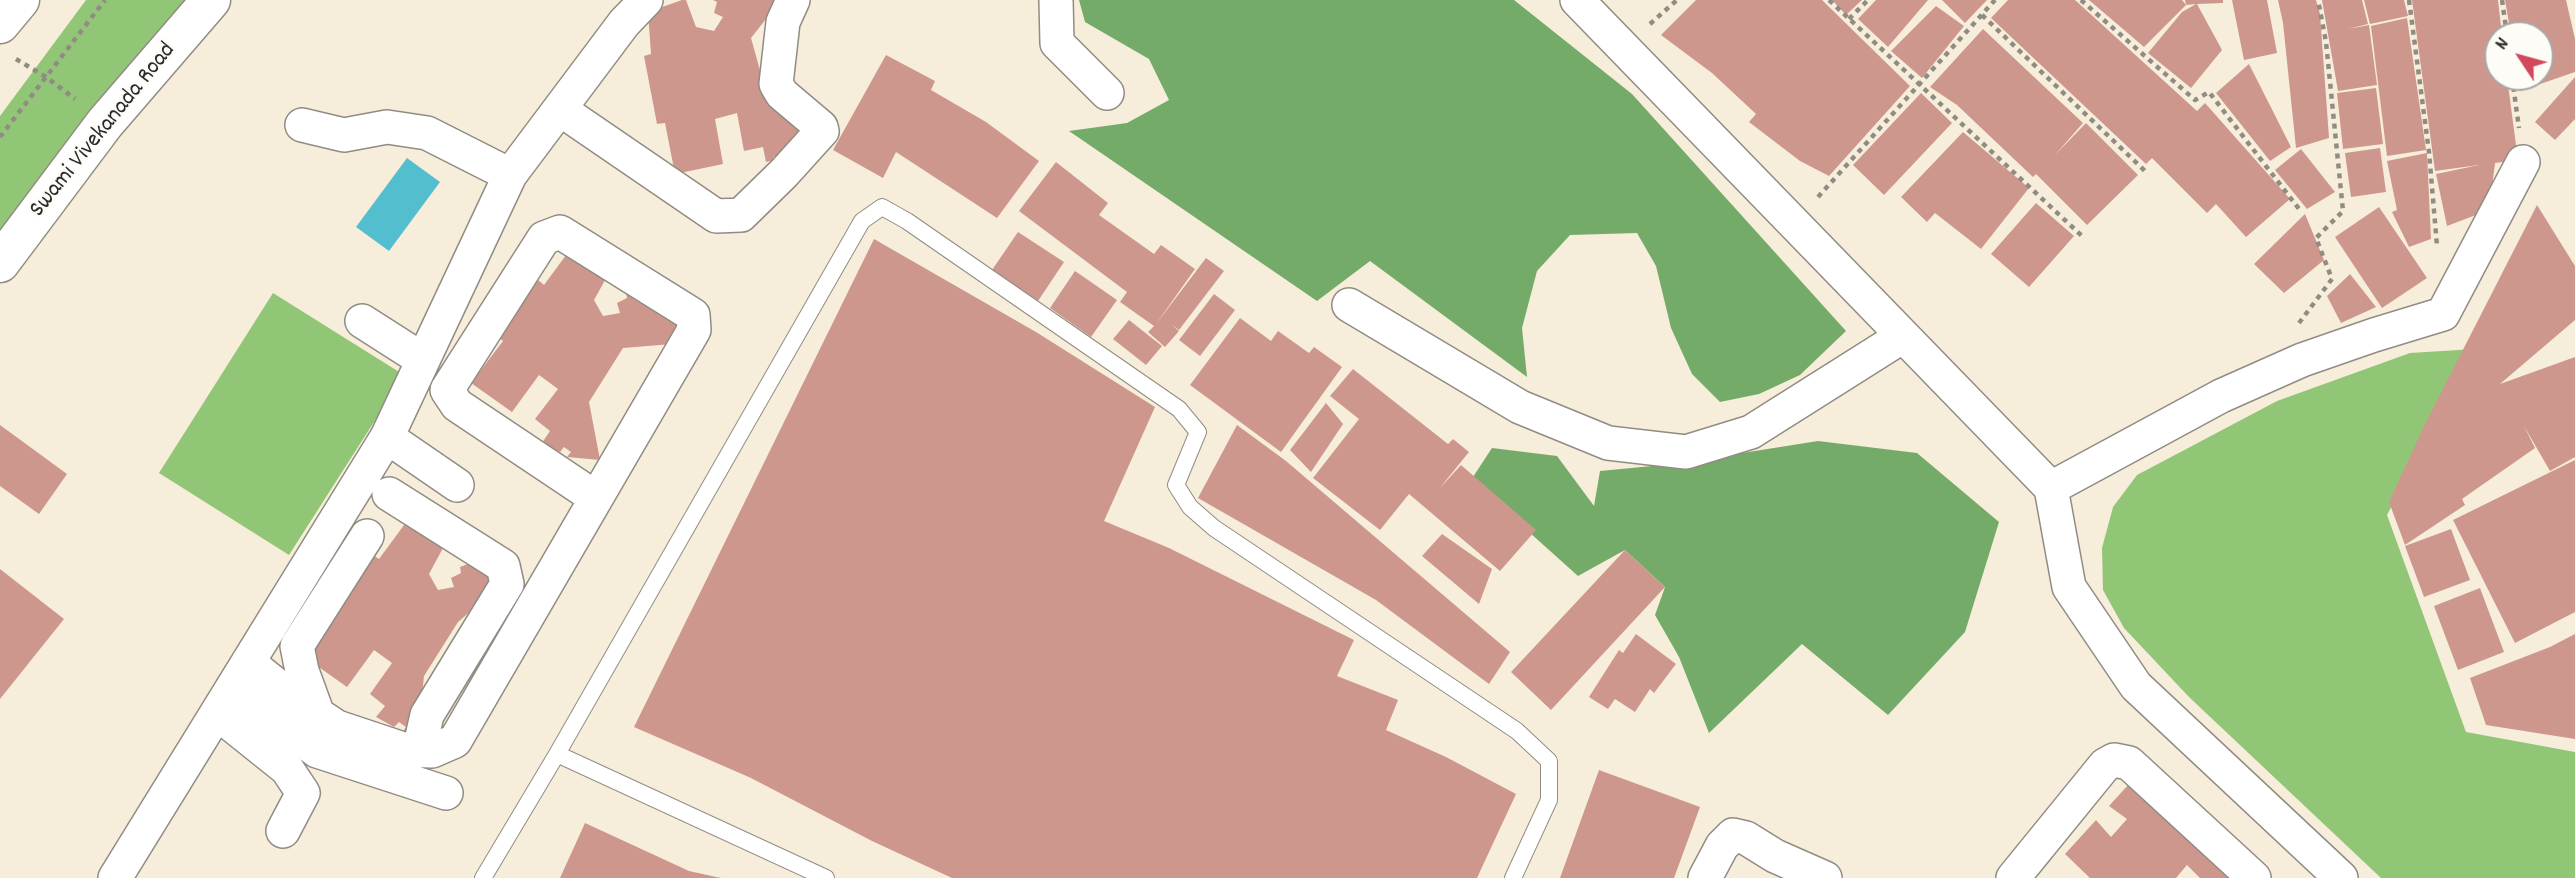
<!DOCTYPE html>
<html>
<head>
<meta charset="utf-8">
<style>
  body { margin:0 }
  #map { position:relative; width:2575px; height:878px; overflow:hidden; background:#f7eddb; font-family:Dekko,sans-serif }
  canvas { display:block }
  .north { position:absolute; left:2484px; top:21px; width:70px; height:70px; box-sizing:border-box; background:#fdfcf7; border:2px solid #a9a8a5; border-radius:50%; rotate:306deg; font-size:19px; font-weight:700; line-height:28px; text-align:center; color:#2b2b2b }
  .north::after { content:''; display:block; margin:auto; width:24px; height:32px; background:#d1495b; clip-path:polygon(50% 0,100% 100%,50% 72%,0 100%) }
</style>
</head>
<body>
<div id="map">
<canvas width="2575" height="878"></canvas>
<div class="north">N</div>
</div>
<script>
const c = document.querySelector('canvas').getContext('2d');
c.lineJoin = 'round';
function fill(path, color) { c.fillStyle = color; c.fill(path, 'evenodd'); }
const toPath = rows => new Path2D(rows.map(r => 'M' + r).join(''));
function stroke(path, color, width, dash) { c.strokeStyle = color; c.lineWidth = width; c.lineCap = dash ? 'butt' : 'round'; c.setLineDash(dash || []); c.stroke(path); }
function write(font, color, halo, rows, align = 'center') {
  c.font = font + ' Dekko,sans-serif'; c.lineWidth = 5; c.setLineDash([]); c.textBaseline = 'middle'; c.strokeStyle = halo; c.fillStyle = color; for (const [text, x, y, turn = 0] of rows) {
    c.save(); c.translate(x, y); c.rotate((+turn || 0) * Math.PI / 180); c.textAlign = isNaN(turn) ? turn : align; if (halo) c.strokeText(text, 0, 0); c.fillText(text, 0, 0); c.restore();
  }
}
fill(toPath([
  [86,0,185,0,0,236,0,116],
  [273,293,404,375,289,555,159,473],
  [2475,349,2387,515,2466,732,2575,752,2575,878,2381,878,2189,697,2124,628,2103,590,2102,548,2113,507,2137,475,2277,401,2410,353]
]), '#92c677');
fill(toPath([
  [1079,0,1514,0,1632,94,1846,331,1800,375,1759,394,1720,402,1692,374,1671,328,1656,266,1637,233,1570,235,1537,271,1522,328,1527,377,1370,261,1317,301,1069,131,1127,123,1169,100,1149,59,1085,22],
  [1818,441,1917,453,1999,522,1965,632,1888,715,1802,644,1709,733,1679,657,1655,615,1665,587,1625,550,1578,576,1471,480,1492,448,1557,456,1594,506,1600,471,1673,464]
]), '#75ab68');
fill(toPath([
  [407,158,440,182,389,251,356,227]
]), '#53bece');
fill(toPath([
  [682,0,686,0,696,27,714,31,723,17,714,13,717,2,713,0,781,0,751,38,768,99,819,130,786,155,773,157,774,160,766,162,763,147,744,151,737,113,715,119,723,164,675,174,665,123,657,124,644,56,651,54,648,12],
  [1696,0,1822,0,1910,86,1829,176,1800,161,1749,122,1756,114,1712,73,1661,35],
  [1832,0,1862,0,1846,15],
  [1876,0,1928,0,1888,47,1858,19],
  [1942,0,1987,0,1965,23],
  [2008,0,2075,0,2197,111,2205,103,2290,199,2246,237,2216,204,2207,213,2152,158,2146,164,1991,18],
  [2089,0,2182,0,2186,5,2185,0,2223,0,2223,3,2197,4,2222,50,2191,88,2148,53,2182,12,2196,4,2186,5,2144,47],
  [2232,0,2267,0,2277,53,2244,60],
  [2278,0,2316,0,2320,14,2329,138,2296,148,2283,23],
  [2322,0,2362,0,2368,24,2348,29,2369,25,2377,85,2338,91],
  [2364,0,2404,0,2408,16,2370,24],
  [2412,0,2498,0,2502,35,2498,35,2498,77,2507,77,2518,160,2495,163,2489,210,2447,226,2436,174,2479,165,2435,171],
  [2505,0,2566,0,2575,39,2575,72,2520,91,2518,77,2540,77,2540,35,2511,35],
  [1936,6,1964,26,1922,78,1891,51],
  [2407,18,2426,150,2387,156,2371,26],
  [1983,29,2083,123,2055,155,2086,123,2138,175,2087,225,2036,174,2033,177,1957,105,1930,87],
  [886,55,935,81,931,90,986,122,1039,161,997,218,896,152,883,178,833,150],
  [2249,64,2291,147,2270,161,2216,93],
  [2575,77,2575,119,2555,140,2535,122],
  [2376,88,2383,144,2343,149,2337,93],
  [1921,93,1952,123,1884,195,1853,165],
  [1963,132,2029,188,1981,249,1935,213,1927,222,1901,197],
  [2380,148,2386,192,2351,197,2345,153],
  [2301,149,2335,192,2307,209,2275,170],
  [2427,153,2431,239,2409,247,2392,212,2397,210,2387,161],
  [1056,162,1108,203,1099,215,1154,254,1161,245,1195,269,1156,324,1206,258,1224,271,1179,330,1171,324,1179,331,1165,347,1148,332,1154,326,1120,302,1127,292,1019,211],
  [2036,203,2074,236,2029,287,1991,254],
  [2537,205,2575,266,2575,320,2500,384,2575,357,2575,457,2550,471,2524,426,2535,448,2462,499,2465,505,2405,545,2389,502,2425,424],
  [2379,207,2427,278,2382,308,2335,237],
  [2305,214,2324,260,2284,293,2254,264],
  [1018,232,1064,262,1038,301,992,270],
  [874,239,1036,332,1155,407,1104,521,1169,548,1354,640,1337,676,1398,700,1386,730,1446,757,1516,794,1477,878,952,878,872,841,751,778,634,727],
  [572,247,609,273,594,300,603,316,620,313,617,303,627,298,626,292,652,297,660,316,678,312,684,343,623,348,589,402,600,460,567,457,571,452,564,447,560,452,542,443,550,431,535,419,558,389,539,375,512,412,471,383,503,341,497,336,538,280,544,285],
  [1075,271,1117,300,1091,337,1050,308],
  [2350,274,2376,307,2341,323,2327,296],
  [1214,294,1235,310,1200,356,1179,340],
  [1240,318,1271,341,1278,331,1309,353,1314,347,1342,367,1281,452,1190,385],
  [1129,320,1162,346,1146,365,1113,339],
  [1353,369,1448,444,1453,439,1469,452,1439,489,1461,465,1536,530,1500,571,1409,494,1380,530,1313,478,1359,419,1330,396],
  [1326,403,1343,424,1311,472,1290,450],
  [0,425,67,474,39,514,0,486],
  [1237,425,1286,461,1510,652,1489,684,1376,600,1198,498],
  [2575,460,2575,612,2515,643,2453,520],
  [407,521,443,548,429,574,438,590,454,587,451,578,461,573,460,567,473,562,491,566,495,590,458,622,424,676,419,724,402,733,406,727,399,722,394,727,376,717,385,706,370,694,392,663,374,650,347,687,306,658,338,615,331,611,373,555,379,559],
  [2451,529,2470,580,2424,597,2405,546],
  [1442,534,1492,569,1479,604,1422,556],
  [1625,550,1665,587,1551,710,1511,672],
  [0,569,64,619,0,699],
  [2480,588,2504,652,2458,670,2434,606],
  [1636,634,1676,664,1654,693,1650,689,1635,712,1615,699,1608,709,1589,697,1619,650,1623,653],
  [2575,634,2575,739,2486,725,2470,678,2550,647],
  [1599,770,1700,807,1674,878,1560,878],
  [2128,785,2236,878,2200,878,2187,865,2176,878,2090,878,2065,854,2096,820,2111,837,2127,819,2109,806],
  [585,823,689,871,721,878,560,878]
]), '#ce978d');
const service = toPath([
  [557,754,826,878],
  [483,878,557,754,862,221,882,207,907,221,1179,409,1198,432,1176,485,1190,507,1214,528,1517,731,1549,761,1549,800,1513,878]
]);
const minor = toPath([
  [1056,0,1057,43,1107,93],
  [1577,0,2051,488,2069,587,2136,686,2341,878],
  [561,110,716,216,741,215,784,173,822,131,821,127,782,94,776,84,783,22,793,0],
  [302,125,344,135,387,127,427,133,510,175],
  [1349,305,1520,407,1608,443,1686,452,1751,432,1903,336],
  [362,321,423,360],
  [387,437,457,485],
  [2051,488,2221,396,2302,360,2374,335,2443,314,2523,162],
  [389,494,503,566,507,584,427,715,419,750],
  [248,662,290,696,337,727,406,750,432,751,455,741,694,330,693,315,560,232,544,238,447,390,457,405,596,498],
  [232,688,317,751,446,793],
  [217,713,287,769,303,793,283,831],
  [318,715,302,671,297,646,367,536],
  [115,878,387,437,510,175,624,23,646,0],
  [1705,878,1722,846,1733,835,1746,838,1775,856,1825,878],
  [2013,878,2105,765,2114,760,2129,763,2254,878]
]);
const tertiary = toPath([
  [0,24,20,0],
  [0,263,105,123,211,0]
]);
stroke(service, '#918c83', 18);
stroke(minor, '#918c83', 36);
stroke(tertiary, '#918c83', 41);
stroke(toPath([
  [1829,0,2082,236],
  [2081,0,2195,100,2209,92,2299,209],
  [2409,0,2429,152,2437,246],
  [2502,0,2507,35],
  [1982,15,2145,171],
  [1849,19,1868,0],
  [1650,24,1677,0],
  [16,59,46,77,75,99],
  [2512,77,2519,128],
  [0,137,105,0],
  [1818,197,1995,0],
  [2299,323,2332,279,2316,238,2343,211,2326,42,2318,0]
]), '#918c83', 4.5, [5, 5]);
stroke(service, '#fff', 16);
stroke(minor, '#fff', 33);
stroke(tertiary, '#fff', 38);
write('24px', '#2b2b2b', '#fdfcf7', [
  ["Swami Vivekanada Road",104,131,-51]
]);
</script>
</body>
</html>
